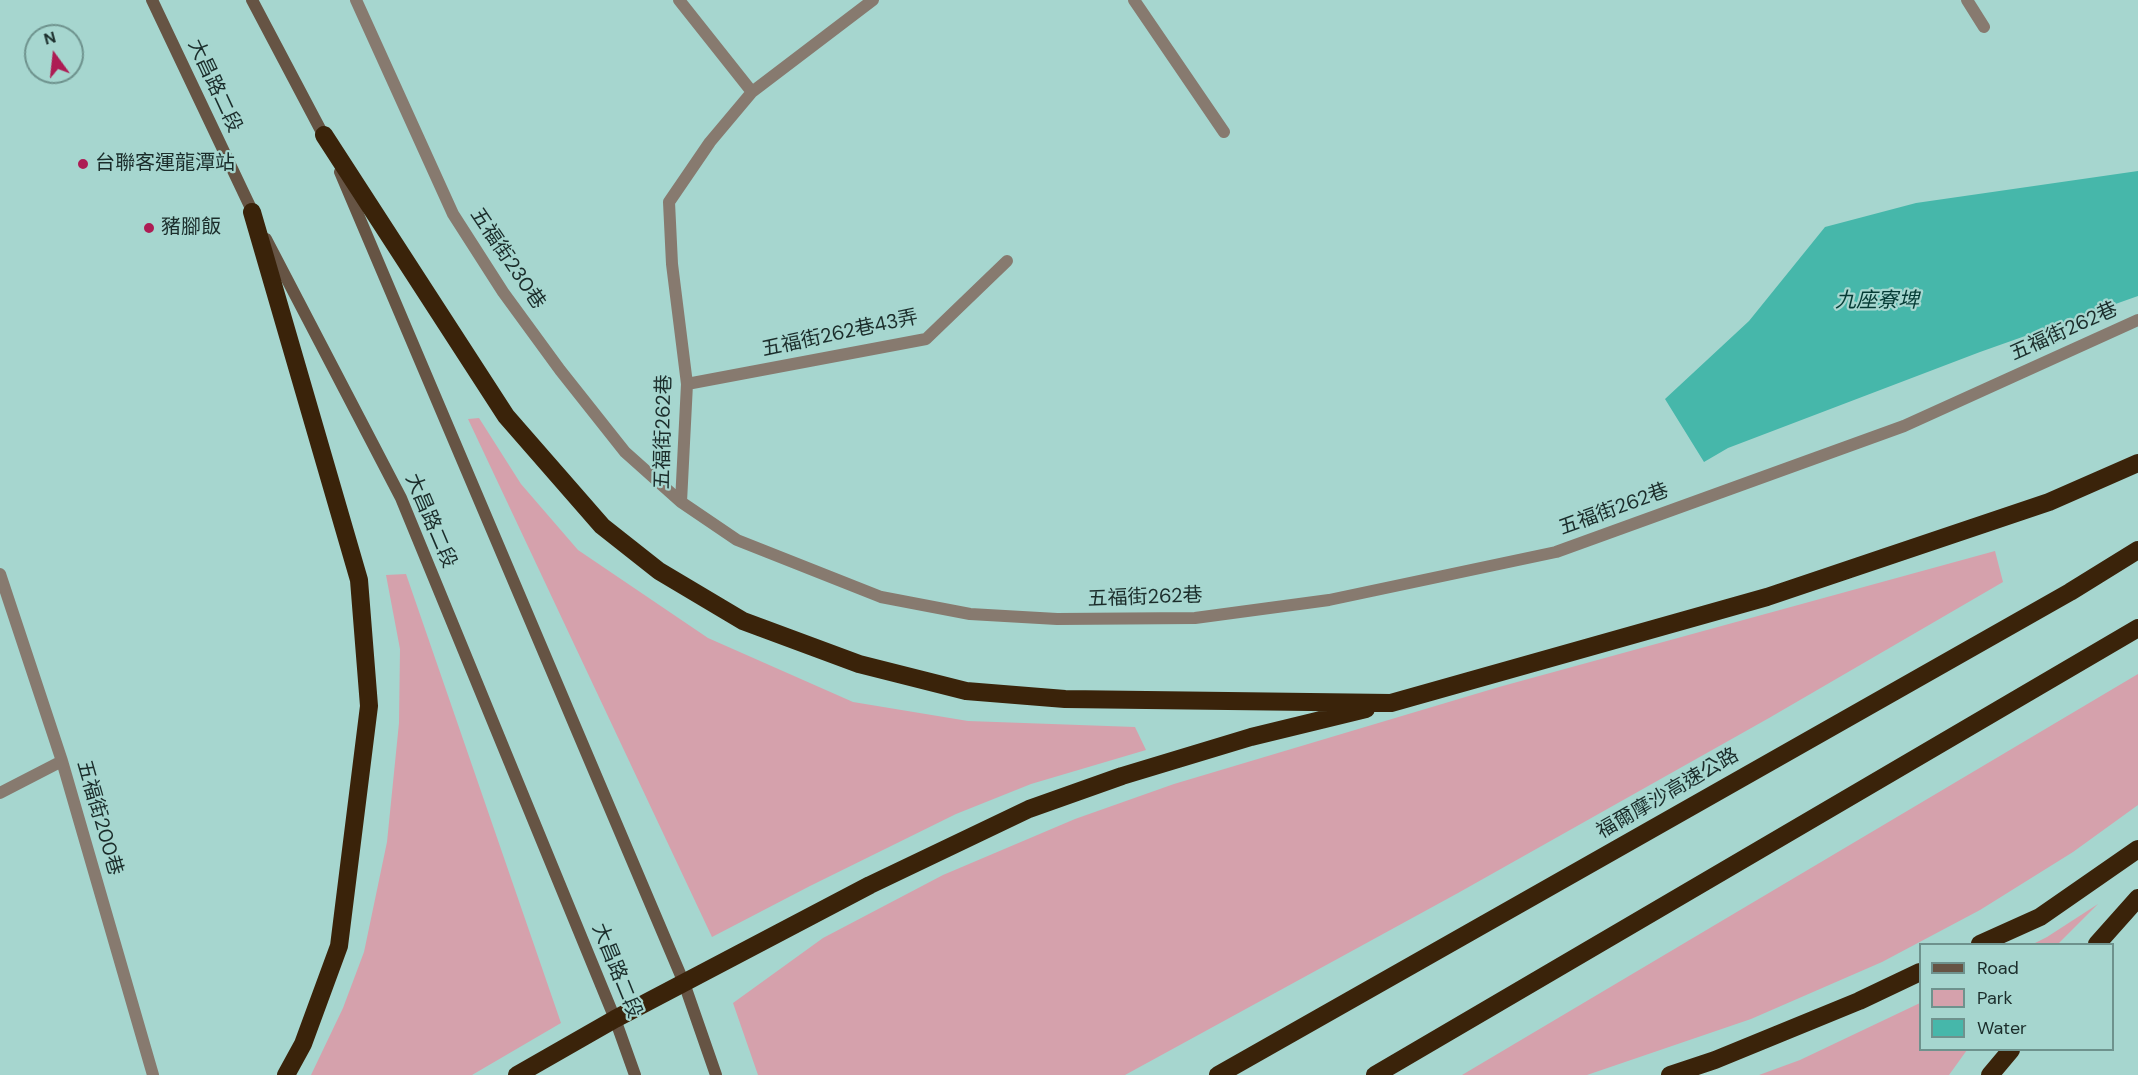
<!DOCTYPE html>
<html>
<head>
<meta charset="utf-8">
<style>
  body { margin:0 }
  #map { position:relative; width:2138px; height:1075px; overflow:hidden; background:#a6d6cf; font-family:"DM Sans",sans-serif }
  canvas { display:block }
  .legend { position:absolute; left:1919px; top:943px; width:195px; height:108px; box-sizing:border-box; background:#a6d6cf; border:2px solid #6e928d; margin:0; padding:8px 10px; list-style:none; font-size:18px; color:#1b2d2b }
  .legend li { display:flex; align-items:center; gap:12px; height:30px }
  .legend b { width:30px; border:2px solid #6e928d }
  .north { position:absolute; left:24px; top:24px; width:60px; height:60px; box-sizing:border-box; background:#a6d6cf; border:2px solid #6e928d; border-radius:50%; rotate:345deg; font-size:16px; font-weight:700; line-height:24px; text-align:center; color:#1b2d2b }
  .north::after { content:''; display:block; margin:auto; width:21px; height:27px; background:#ad1c54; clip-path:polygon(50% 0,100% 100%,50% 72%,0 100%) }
</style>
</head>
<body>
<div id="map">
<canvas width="2138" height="1075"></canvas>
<ul class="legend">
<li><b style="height:8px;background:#665444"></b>Road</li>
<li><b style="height:16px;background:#d5a1ac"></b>Park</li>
<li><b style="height:16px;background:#46b7aa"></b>Water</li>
</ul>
<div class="north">N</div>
</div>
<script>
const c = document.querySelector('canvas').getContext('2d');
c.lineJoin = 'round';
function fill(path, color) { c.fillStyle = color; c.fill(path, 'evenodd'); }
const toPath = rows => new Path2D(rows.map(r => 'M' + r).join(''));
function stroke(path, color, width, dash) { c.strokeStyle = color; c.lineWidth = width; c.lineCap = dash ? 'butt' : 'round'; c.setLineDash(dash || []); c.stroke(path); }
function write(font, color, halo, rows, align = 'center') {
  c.font = font + ' "DM Sans","Noto Sans TC",sans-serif'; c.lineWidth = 4.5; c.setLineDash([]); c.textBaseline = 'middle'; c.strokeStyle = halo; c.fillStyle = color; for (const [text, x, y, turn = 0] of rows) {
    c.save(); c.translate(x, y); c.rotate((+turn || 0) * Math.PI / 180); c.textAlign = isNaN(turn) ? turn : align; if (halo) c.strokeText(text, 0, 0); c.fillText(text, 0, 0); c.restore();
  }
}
fill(toPath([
  [479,418,521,484,578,550,708,638,853,702,968,721,1135,727,1146,750,1031,784,956,814,810,886,712,937,468,419],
  [1995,551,2003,582,1769,718,1458,893,1125,1075,758,1075,733,1003,823,938,943,875,1075,819,1174,784,1499,687],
  [406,574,561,1023,472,1075,311,1075,343,1008,364,952,387,842,399,723,400,649,386,575],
  [2138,674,2138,805,2073,852,1980,910,1882,962,1751,1019,1587,1075,1462,1075],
  [2098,904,2058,944,2033,944,2047,937],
  [1920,1003,1920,1050,1967,1050,1949,1075,1759,1075,1800,1060]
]), '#d5a1ac');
fill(toPath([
  [2138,171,2138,296,1980,352,1728,448,1704,462,1665,399,1749,321,1825,227,1916,203]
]), '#46b7aa');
stroke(toPath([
  [356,0,453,214,503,292,560,370,625,452,681,502,737,540,881,597,970,614,1057,619,1195,618,1329,600,1556,552,1904,426,2138,320],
  [679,0,752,92],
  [1134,0,1224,132],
  [1967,0,1984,27],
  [687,384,926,339,1007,261],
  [681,502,687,384,672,264,669,202,710,142,752,92,873,0],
  [0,574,62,761,153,1075],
  [0,793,62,761]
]), '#877a6f', 12);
stroke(toPath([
  [152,0,256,219],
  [252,0,327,142],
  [340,172,684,983,716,1075],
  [266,239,401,498,615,1019,635,1075]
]), '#665444', 12);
stroke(toPath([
  [324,135,506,416,602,526,659,571,743,621,859,664,966,691,1065,699,1391,703,1767,597,2049,502,2138,463],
  [252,212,359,580,369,706,339,946,303,1044,286,1075],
  [1980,944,2040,917,2138,849],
  [2097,944,2138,898],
  [517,1075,615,1019,870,885,1029,809,1122,776,1251,737,1366,709],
  [1218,1075,2070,592,2138,550],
  [1375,1075,2138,628],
  [1670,1075,1715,1060,1859,1001,1920,972],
  [1990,1075,2011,1050]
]), '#3a230a', 18);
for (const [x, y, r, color] of [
  [83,164,6,"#ad1c54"],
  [149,228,6,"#ad1c54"]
]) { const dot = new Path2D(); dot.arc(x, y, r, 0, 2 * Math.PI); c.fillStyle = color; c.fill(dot); stroke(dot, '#a6d6cf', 2); }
write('20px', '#1b2d2b', '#a6d6cf', [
  ["大昌路二段",214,86,65],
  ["五福街230巷",507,259,56],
  ["五福街262巷",2064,332,-24],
  ["五福街262巷43弄",840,334,-12],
  ["五福街262巷",664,432,-89],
  ["五福街262巷",1614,510,-20],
  ["大昌路二段",430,521,67],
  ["五福街262巷",1145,598,-2],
  ["福爾摩沙高速公路",1668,794,-30],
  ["五福街200巷",99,818,74],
  ["大昌路二段",616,971,68]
]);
write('20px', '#1b2d2b', '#a6d6cf', [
  ["台聯客運龍潭站",95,164],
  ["豬腳飯",161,228]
], 'left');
write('italic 21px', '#053b35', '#a6d6cf', [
  ["九座寮埤",1877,301]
]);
</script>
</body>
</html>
